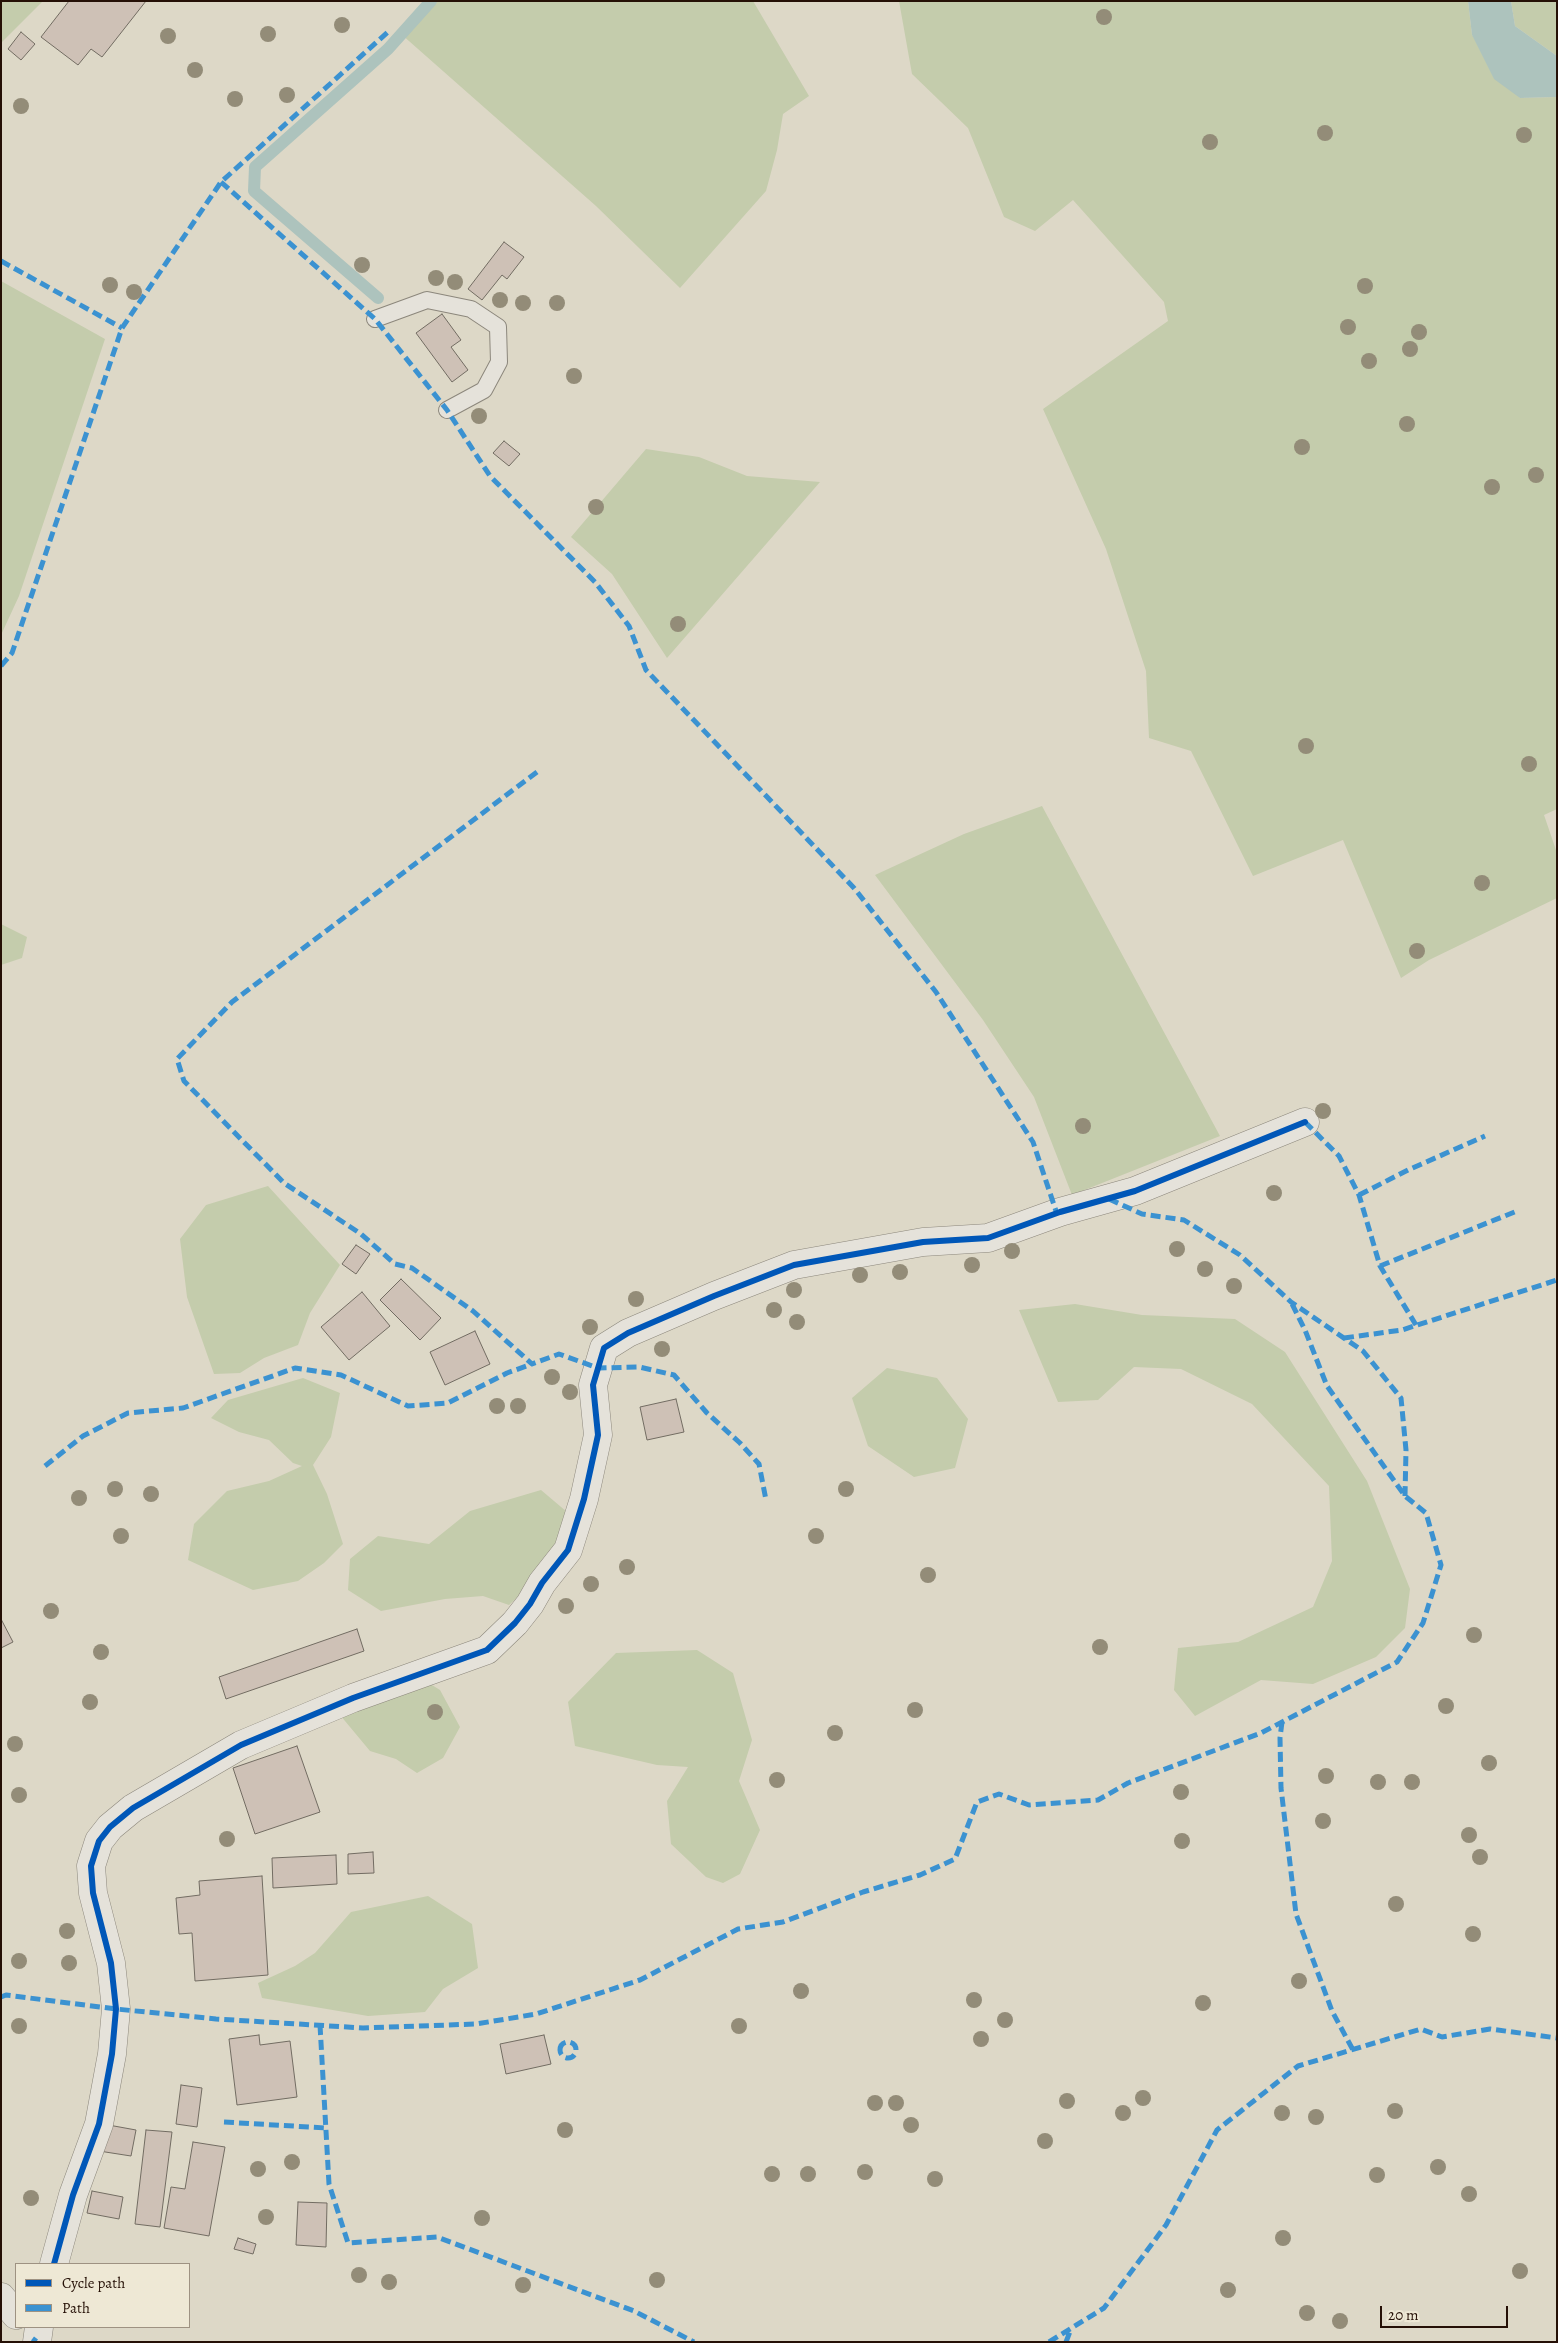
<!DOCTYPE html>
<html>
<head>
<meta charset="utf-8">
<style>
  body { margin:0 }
  #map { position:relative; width:1558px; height:2343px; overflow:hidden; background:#ddd8c7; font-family:Alegreya,serif }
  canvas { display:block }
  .frame { position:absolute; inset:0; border:2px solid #251006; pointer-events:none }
  .legend { position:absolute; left:15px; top:2263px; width:175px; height:65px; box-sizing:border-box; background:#eee8d5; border:1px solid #9e9282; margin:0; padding:6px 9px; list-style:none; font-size:15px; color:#251006 }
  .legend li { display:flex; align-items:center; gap:10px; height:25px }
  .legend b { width:25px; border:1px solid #9e9282 }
  .scale { position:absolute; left:1380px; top:2306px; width:128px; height:22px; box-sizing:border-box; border:2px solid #251006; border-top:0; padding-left:6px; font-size:15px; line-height:18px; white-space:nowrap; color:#251006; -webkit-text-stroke:4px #eee8d5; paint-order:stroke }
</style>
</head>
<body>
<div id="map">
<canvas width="1558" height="2343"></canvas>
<div class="frame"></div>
<ul class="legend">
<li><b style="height:6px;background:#0057b8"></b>Cycle path</li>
<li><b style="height:6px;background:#3b92d1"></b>Path</li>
</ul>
<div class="scale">20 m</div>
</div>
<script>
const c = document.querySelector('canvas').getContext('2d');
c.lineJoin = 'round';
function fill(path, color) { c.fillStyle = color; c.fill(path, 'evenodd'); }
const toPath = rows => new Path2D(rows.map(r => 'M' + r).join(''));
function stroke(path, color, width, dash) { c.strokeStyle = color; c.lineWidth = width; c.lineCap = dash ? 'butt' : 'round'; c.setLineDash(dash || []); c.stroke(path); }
fill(toPath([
  [1,1,43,1,1,43],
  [432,1,753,1,809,96,783,114,777,150,766,191,680,288,596,206,401,34],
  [899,1,1468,1,1472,35,1520,98,1557,97,1557,809,1544,815,1557,853,1557,898,1429,960,1401,978,1343,840,1253,876,1191,751,1149,738,1146,671,1106,549,1043,409,1168,321,1164,302,1073,200,1035,231,1004,217,968,128,912,74],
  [1511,1,1557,1,1557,56,1515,26],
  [1,281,105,339,19,596,1,635],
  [646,449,699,457,747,476,820,482,667,658,612,574,571,537],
  [1042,806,1220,1136,1072,1195,1034,1097,983,1020,875,875,964,834],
  [1,924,27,937,22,958,1,965],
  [268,1186,340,1265,310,1313,298,1345,264,1358,240,1373,214,1374,187,1297,180,1239,206,1205],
  [1075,1304,1142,1315,1235,1319,1285,1352,1367,1481,1410,1589,1405,1628,1376,1657,1313,1684,1261,1680,1195,1716,1174,1690,1178,1648,1238,1642,1313,1607,1332,1561,1329,1486,1252,1404,1181,1369,1134,1367,1098,1400,1058,1402,1019,1310],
  [887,1368,937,1378,968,1419,955,1468,914,1477,868,1446,852,1398],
  [303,1378,340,1393,331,1437,313,1465,327,1494,343,1544,324,1563,298,1581,253,1590,188,1560,194,1524,227,1491,269,1481,302,1466,293,1463,269,1440,239,1432,211,1418,228,1400],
  [541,1490,567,1512,561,1547,541,1575,509,1605,483,1596,445,1599,381,1611,348,1590,350,1559,378,1536,429,1544,470,1511],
  [697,1650,733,1673,752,1740,739,1781,760,1830,740,1874,723,1883,706,1877,671,1844,667,1801,688,1767,657,1765,575,1746,568,1702,616,1653],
  [427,1682,440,1690,460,1727,443,1758,417,1773,396,1759,370,1751,340,1715],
  [428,1896,472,1924,478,1968,443,1989,425,2012,368,2016,262,1998,258,1983,295,1966,315,1953,351,1912]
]), '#c4ccac');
fill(toPath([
  [1468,1,1511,1,1515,26,1557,56,1557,97,1520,98,1494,79,1472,35]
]), '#adc3bd');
stroke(toPath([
  [378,298,254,191,255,167,388,49,431,1]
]), '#adc3bd', 12);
const building = toPath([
  [69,1,146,1,102,57,91,49,78,65,41,37,69,1],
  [21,32,35,44,21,60,8,49,21,32],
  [504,242,524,257,507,279,502,275,482,300,468,289,504,242],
  [442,314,461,340,451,347,468,370,452,382,416,333,442,314],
  [504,441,520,454,509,466,493,453,504,441],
  [356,1245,370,1254,356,1274,342,1264,356,1245],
  [401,1279,441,1318,420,1340,380,1300,401,1279],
  [362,1292,390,1326,349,1360,321,1327,362,1292],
  [475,1331,490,1364,445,1385,430,1352,475,1331],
  [676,1399,684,1432,647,1440,640,1407,676,1399],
  [1,1619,13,1642,1,1648,1,1619],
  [357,1629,364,1651,226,1699,219,1677,357,1629],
  [297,1746,320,1812,255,1834,233,1768,297,1746],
  [373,1852,374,1873,348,1874,348,1854,373,1852],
  [336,1855,337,1884,273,1888,272,1858,336,1855],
  [262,1876,268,1975,195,1981,192,1933,179,1934,176,1898,200,1895,199,1881,262,1876],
  [259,2035,260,2045,290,2041,297,2097,237,2105,229,2039,259,2035],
  [544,2035,551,2064,506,2074,500,2044,544,2035],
  [181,2085,202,2088,197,2127,176,2124,181,2085],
  [103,2124,136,2130,131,2156,99,2151,103,2124],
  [146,2130,172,2132,160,2227,135,2224,146,2130],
  [193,2142,225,2147,209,2236,164,2228,171,2187,185,2189,193,2142],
  [92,2191,123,2197,119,2219,87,2213,92,2191],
  [298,2202,327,2203,326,2247,296,2245,298,2202],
  [238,2238,256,2244,253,2254,234,2249,238,2238]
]);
fill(building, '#cec1b6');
stroke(building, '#726c62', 1);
const lane = toPath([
  [375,319,427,300,471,309,498,327,499,362,484,390,447,410]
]);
const street = toPath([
  [54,2264,73,2195,99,2124,112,2054,116,2009,111,1963,93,1893,91,1866,99,1841,110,1827,133,1808,241,1745,353,1698,487,1650,515,1623,530,1604,542,1583,568,1550,584,1499,598,1435,593,1385,604,1348,628,1333,714,1296,794,1265,923,1242,988,1238,1060,1212,1135,1191,1305,1122],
  [1,2297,16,2315],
  [37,2342,39,2327]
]);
stroke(lane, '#8c877c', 18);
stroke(street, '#8c877c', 29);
stroke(lane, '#e5e2da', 16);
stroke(street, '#e5e2da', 28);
stroke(toPath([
  [221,182,375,319,447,410,490,476,595,582,629,626,646,670,854,888,936,992,1033,1142,1057,1214],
  [1,261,122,328],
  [1,666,12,653,122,328,221,182,389,31],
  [537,772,232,1002,177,1059,184,1081,284,1183,361,1234,395,1264,412,1268,473,1311,532,1364,559,1354,598,1368,639,1367,674,1375,707,1413,740,1443,759,1464,766,1500],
  [1305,1122,1339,1156,1359,1195,1380,1266,1416,1325],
  [1359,1195,1408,1170,1485,1136],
  [1109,1199,1142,1214,1184,1220,1240,1255,1291,1302,1363,1351,1401,1398,1406,1450,1405,1496],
  [1380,1266,1517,1211],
  [1344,1338,1402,1330,1557,1280],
  [45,1466,83,1436,128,1413,183,1408,295,1368,341,1375,408,1406,448,1403,507,1373,532,1364],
  [1282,1722,1280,1738,1281,1788,1296,1914,1332,2011,1353,2050],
  [1,1997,6,1995,116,2009,216,2019,363,2028,476,2024,536,2014,640,1980,738,1929,783,1922,863,1892,920,1875,955,1859,977,1802,999,1794,1029,1805,1098,1800,1128,1783,1261,1733,1397,1662,1423,1623,1441,1565,1426,1513,1405,1496,1327,1386,1305,1330,1291,1302],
  [320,2025,329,2184,348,2243,437,2237,634,2311,694,2342],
  '560 2050a8 8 0 1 1 16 0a8 8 0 1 1-16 0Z',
  [224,2122,326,2128],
  [33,2342,36,2338],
  [1049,2342,1104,2308,1166,2225,1217,2130,1298,2066,1421,2029,1442,2037,1490,2029,1557,2038],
  [1066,2342,1071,2329]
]), '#3b92d1', 5, [10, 5]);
stroke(toPath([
  [54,2264,73,2195,99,2124,112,2054,116,2009,111,1963,93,1893,91,1866,99,1841,110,1827,133,1808,241,1745,353,1698,487,1650,515,1623,530,1604,542,1583,568,1550,584,1499,598,1435,593,1385,604,1348,628,1333,714,1296,794,1265,923,1242,988,1238,1060,1212,1135,1191,1305,1122]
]), '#0057b8', 6);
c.fillStyle = '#938c78';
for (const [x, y] of [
  [1104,17],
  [342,25],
  [268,34],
  [168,36],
  [195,70],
  [287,95],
  [235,99],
  [21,106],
  [1325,133],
  [1524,135],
  [1210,142],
  [362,265],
  [436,278],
  [455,282],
  [110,285],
  [1365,286],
  [134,292],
  [500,300],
  [523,303],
  [557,303],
  [1348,327],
  [1419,332],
  [1410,349],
  [1369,361],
  [574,376],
  [479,416],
  [1407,424],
  [1302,447],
  [1536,475],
  [1492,487],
  [596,507],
  [678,624],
  [1306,746],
  [1529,764],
  [1482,883],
  [1417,951],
  [1323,1111],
  [1083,1126],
  [1274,1193],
  [1177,1249],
  [1012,1251],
  [972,1265],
  [1205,1269],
  [900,1272],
  [860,1275],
  [1234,1286],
  [794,1290],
  [636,1299],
  [774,1310],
  [797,1322],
  [590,1327],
  [662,1349],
  [552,1377],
  [570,1392],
  [497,1406],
  [518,1406],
  [115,1489],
  [846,1489],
  [151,1494],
  [79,1498],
  [121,1536],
  [816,1536],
  [627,1567],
  [928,1575],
  [591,1584],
  [566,1606],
  [51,1611],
  [1474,1635],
  [1100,1647],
  [101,1652],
  [90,1702],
  [1446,1706],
  [915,1710],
  [435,1712],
  [835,1733],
  [15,1744],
  [1489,1763],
  [1326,1776],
  [777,1780],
  [1378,1782],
  [1412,1782],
  [1181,1792],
  [19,1795],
  [1323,1821],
  [1469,1835],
  [227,1839],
  [1182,1841],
  [1480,1857],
  [1396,1904],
  [67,1931],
  [1473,1934],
  [19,1961],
  [69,1963],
  [1299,1981],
  [801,1991],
  [974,2000],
  [1203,2003],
  [1005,2020],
  [19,2026],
  [739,2026],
  [981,2039],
  [1143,2098],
  [1067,2101],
  [875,2103],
  [896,2103],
  [1395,2111],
  [1123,2113],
  [1282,2113],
  [1316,2117],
  [911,2125],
  [565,2130],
  [1045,2141],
  [292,2162],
  [1438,2167],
  [258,2169],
  [865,2172],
  [772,2174],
  [808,2174],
  [1377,2175],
  [935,2179],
  [1469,2194],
  [31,2198],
  [266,2217],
  [482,2218],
  [1283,2238],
  [1520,2271],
  [359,2275],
  [657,2280],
  [389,2282],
  [523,2285],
  [1228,2290],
  [1307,2313],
  [1340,2321]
]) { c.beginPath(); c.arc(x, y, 8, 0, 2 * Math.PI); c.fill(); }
</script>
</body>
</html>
